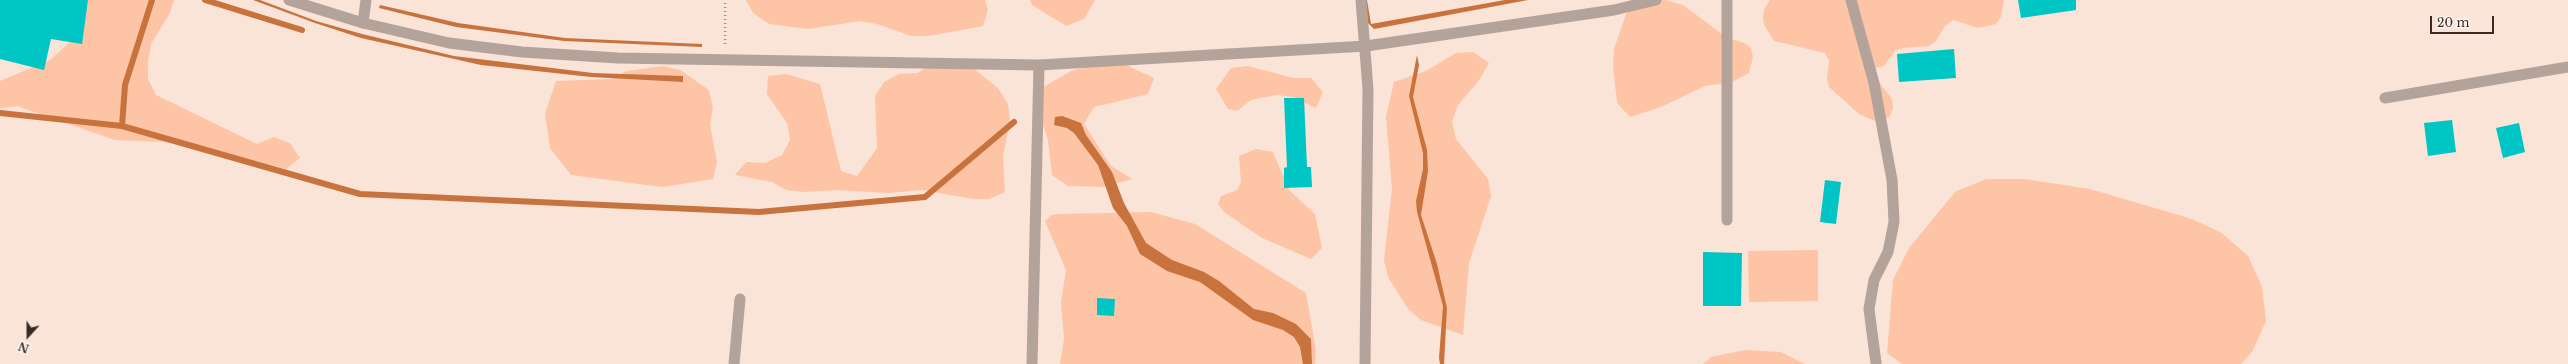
<!DOCTYPE html>
<html>
<head>
<meta charset="utf-8">
<style>
  body { margin:0 }
  #map { position:relative; width:2568px; height:364px; overflow:hidden; background:#fae3d7; font-family:"Libre Baskerville",serif }
  canvas { display:block }
  .north { position:absolute; left:8px; top:316px; width:40px; height:40px; -webkit-text-stroke:3px #fcf4f0; paint-order:stroke; rotate:201deg; font-size:11px; font-weight:700; line-height:16px; text-align:center; color:#382a23 }
  .north::after { content:''; display:block; margin:auto; width:14px; height:18px; background:#382a23; clip-path:polygon(50% 0,100% 100%,50% 72%,0 100%) }
  .scale { position:absolute; left:2430px; top:16px; width:64px; height:18px; box-sizing:border-box; border:2px solid #382a23; border-top:0; padding-left:5px; font-size:12px; line-height:14px; white-space:nowrap; color:#382a23; -webkit-text-stroke:3px #fcf4f0; paint-order:stroke }
</style>
</head>
<body>
<div id="map">
<canvas width="2568" height="364"></canvas>
<div class="north">N</div>
<div class="scale">20 m</div>
</div>
<script>
const c = document.querySelector('canvas').getContext('2d');
c.lineJoin = 'round';
function fill(path, color) { c.fillStyle = color; c.fill(path, 'evenodd'); }
const toPath = rows => new Path2D(rows.map(r => 'M' + r).join(''));
function stroke(path, color, width, dash) { c.strokeStyle = color; c.lineWidth = width; c.lineCap = dash ? 'butt' : 'round'; c.setLineDash(dash || []); c.stroke(path); }
fill(toPath([
  [84,0,174,0,170,13,151,44,148,62,148,79,156,95,257,144,274,137,290,143,300,158,286,169,186,143,115,140,17,106,0,108,0,81,50,60,70,42],
  [746,0,985,0,988,10,983,26,929,36,911,36,877,24,860,21,808,29,769,24,753,13],
  [1030,0,1095,0,1084,19,1066,26,1032,5],
  [1642,0,1666,0,1683,5,1726,37,1744,43,1751,48,1753,57,1749,73,1732,82,1705,86,1661,107,1630,117,1617,103,1613,66,1614,49,1626,14,1632,6],
  [1770,0,2004,0,2001,17,1996,24,1978,28,1953,20,1945,26,1936,41,1929,46,1903,48,1895,51,1884,66,1875,68,1875,77,1892,99,1893,108,1890,116,1883,121,1875,121,1859,114,1829,87,1827,79,1829,61,1825,53,1774,41,1764,25,1763,17,1764,9],
  [1473,52,1489,63,1480,79,1458,105,1452,122,1456,139,1488,179,1491,196,1469,263,1463,335,1421,320,1408,309,1388,277,1384,260,1392,189,1386,117,1394,82,1426,71,1456,53],
  [1104,62,1122,63,1154,78,1148,94,1094,107,1084,124,1111,166,1132,179,1103,187,1068,186,1052,175,1048,140,1037,106,1040,89,1071,71],
  [933,64,969,65,998,88,1008,104,1010,122,1003,156,1005,192,989,199,973,199,922,190,888,193,837,190,803,192,786,190,772,182,735,175,746,162,765,163,782,155,790,140,787,123,767,94,768,76,786,74,820,84,841,171,857,176,877,148,875,96,884,82,899,74,917,73],
  [663,66,680,70,709,90,713,108,710,125,717,162,713,179,662,187,571,175,550,148,545,114,556,81,611,79,627,71],
  [1248,66,1293,78,1311,78,1323,92,1316,108,1293,97,1277,95,1251,100,1237,111,1228,109,1216,89,1231,68],
  [1256,149,1273,152,1289,190,1315,214,1322,248,1311,259,1262,238,1224,212,1218,204,1221,196,1237,190,1241,182,1239,156],
  [1986,179,2024,179,2090,189,2192,219,2222,233,2248,256,2262,287,2266,321,2252,352,2241,364,1902,364,1887,353,1893,280,1909,248,1955,192],
  [1151,212,1195,224,1306,293,1316,350,1315,364,1060,364,1064,339,1061,302,1066,270,1045,221,1051,215,1060,214],
  [1818,250,1818,301,1749,302,1748,251],
  [1745,350,1781,352,1805,364,1703,364,1711,357]
]), '#fdc5a6');
fill(toPath([
  [253,0,260,0,316,21,362,34,454,56,593,73,683,76,683,82,591,77,481,65,361,38,315,23],
  [1363,0,1367,0,1371,24,1505,0,1528,0,1374,29,1365,20],
  [380,5,458,23,565,38,702,44,702,47,564,41,456,27,379,8],
  [1417,55,1419,65,1413,97,1427,150,1428,171,1421,215,1437,264,1447,308,1444,364,1440,364,1439,358,1443,306,1417,212,1416,201,1423,169,1423,153,1409,96],
  [1062,116,1081,123,1086,135,1112,172,1124,203,1146,243,1172,260,1204,272,1219,281,1254,309,1273,313,1296,324,1311,339,1312,364,1303,364,1300,347,1294,337,1283,330,1253,320,1200,282,1167,271,1140,254,1127,226,1113,208,1098,165,1074,133,1067,128,1054,125,1055,117]
]), '#c8723e');
stroke(toPath([
  [205,0,302,30],
  [0,113,122,126,360,194,759,212,925,197,1014,122],
  [122,126,125,85,152,0]
]), '#c8723e', 6);
fill(toPath([
  [0,0,88,0,82,44,51,39,44,70,0,59],
  [2018,0,2076,0,2076,10,2021,18],
  [1954,49,1956,78,1899,82,1897,54],
  [1284,98,1304,98,1307,167,1311,167,1312,187,1284,188,1284,168,1287,167],
  [2452,120,2456,152,2428,156,2424,123],
  [2519,123,2525,152,2503,158,2496,128],
  [1825,180,1841,182,1836,224,1820,222],
  [1703,252,1742,253,1741,306,1703,306],
  [1097,298,1115,299,1114,316,1097,315]
]), '#00c5c5');
stroke(toPath([
  [725,44,725,0]
]), '#a49187', 2.5, [1, 3]);
stroke(toPath([
  [1851,0,1874,83,1892,180,1894,222,1888,252,1874,280,1869,309,1876,363],
  [363,23,366,0],
  [2385,98,2568,67],
  [1727,220,1727,0]
]), '#b3a39b', 11);
stroke(toPath([
  [289,0,363,23,449,43,522,52,618,58,1039,65,1366,46,1614,10,1656,0],
  [1361,0,1368,89,1365,364],
  [734,364,740,299],
  [1032,364,1039,65]
]), '#b3a39b', 11);
</script>
</body>
</html>
